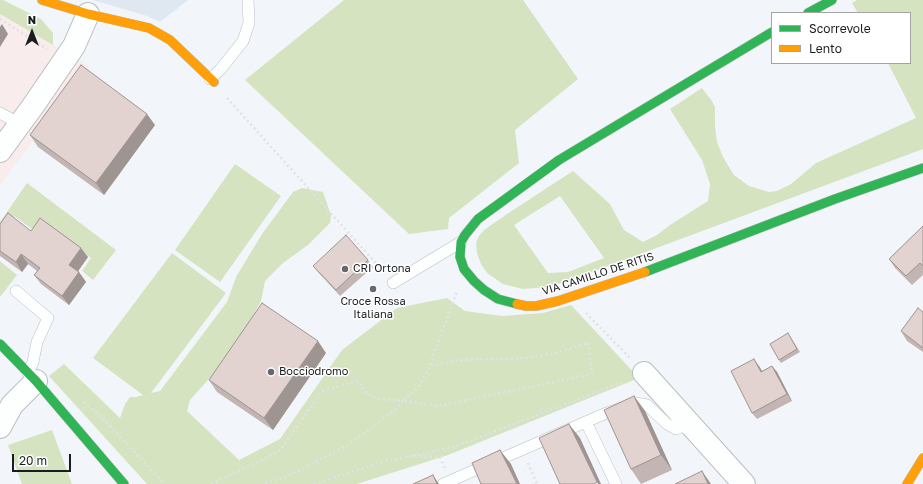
<!DOCTYPE html>
<html>
<head>
<meta charset="utf-8">
<style>
  body { margin:0 }
  #map { position:relative; width:923px; height:484px; overflow:hidden; background:#f2f6fa; font-family:"Golos Text",sans-serif }
  canvas { display:block }
  .legend { position:absolute; left:771px; top:12px; width:140px; height:52px; box-sizing:border-box; background:#fff; border:1px solid #a3a5a5; margin:0; padding:5px 7px; list-style:none; font-size:12px; color:#1a1d1f }
  .legend li { display:flex; align-items:center; gap:8px; height:20px }
  .legend b { width:20px; border:1px solid #a3a5a5 }
  .north { position:absolute; left:12px; top:12px; width:40px; height:40px; -webkit-text-stroke:3px #fff; paint-order:stroke; rotate:0deg; font-size:11px; font-weight:700; line-height:16px; text-align:center; color:#1a1d1f }
  .north::after { content:''; display:block; margin:auto; width:14px; height:18px; background:#1a1d1f; clip-path:polygon(50% 0,100% 100%,50% 72%,0 100%) }
  .scale { position:absolute; left:12px; top:454px; width:59px; height:18px; box-sizing:border-box; border:2px solid #1a1d1f; border-top:0; padding-left:5px; font-size:12px; line-height:14px; white-space:nowrap; color:#1a1d1f; -webkit-text-stroke:3px #fff; paint-order:stroke }
</style>
</head>
<body>
<div id="map">
<canvas width="923" height="484"></canvas>
<ul class="legend">
<li><b style="height:5px;background:#30b455"></b>Scorrevole</li>
<li><b style="height:5px;background:#ff9f0a"></b>Lento</li>
</ul>
<div class="north">N</div>
<div class="scale">20 m</div>
</div>
<script>
const c = document.querySelector('canvas').getContext('2d');
c.lineJoin = 'round';
function fill(path, color) { c.fillStyle = color; c.fill(path, 'evenodd'); }
const toPath = rows => new Path2D(rows.map(r => 'M' + r).join(''));
function stroke(path, color, width, dash) { c.strokeStyle = color; c.lineWidth = width; c.lineCap = dash ? 'butt' : 'round'; c.setLineDash(dash || []); c.stroke(path); }
function write(font, color, halo, rows, align = 'center') {
  c.font = font + ' "Golos Text",sans-serif'; c.lineWidth = 3; c.setLineDash([]); c.textBaseline = 'middle'; c.strokeStyle = halo; c.fillStyle = color; for (const [text, x, y, turn = 0] of rows) {
    c.save(); c.translate(x, y); c.rotate((+turn || 0) * Math.PI / 180); c.textAlign = isNaN(turn) ? turn : align; if (halo) c.strokeText(text, 0, 0); c.fillText(text, 0, 0); c.restore();
  }
}
fill(toPath([
  [0,14,89,66,0,185]
]), '#f9ecec');
fill(toPath([
  [93,0,188,0,160,22,147,16]
]), '#dfe8f0');
fill(toPath([
  [0,0,3,0,41,19,53,33,53,45,0,14],
  [344,0,523,0,578,79,515,130,519,163,449,218,448,229,409,234,245,80],
  [857,0,923,0,923,149,573,279,548,287,523,289,503,284,487,273,481,264,477,253,476,243,479,236,484,230,510,212,573,171,610,204,624,230,643,242,657,235,670,225,708,201,710,184,702,160,670,109,702,88,712,101,715,107,715,126,717,142,723,157,734,175,749,186,769,192,777,191,791,184,816,163,916,118,888,63,910,63,910,13,858,13,852,3],
  [560,196,604,258,568,272,548,273,514,225],
  [235,164,281,196,220,282,175,250],
  [27,183,116,250,93,280,82,271,91,258,46,225,39,234,14,216,0,236,0,222],
  [302,188,323,192,331,215,330,223,308,245,283,263,265,281,261,301,250,321,223,364,208,380,190,400,187,411,239,460,280,439,342,350,397,308,447,298,465,311,502,316,543,313,571,305,639,378,448,455,357,484,147,484,49,376,64,364,120,418,125,404,130,397,136,397,143,395,93,358,172,253,226,293,151,393,160,391,227,302,236,277,262,234,293,192],
  [0,261,17,275,0,297],
  [52,430,72,484,22,484,8,445]
]), '#d5e3c1');
const lane = toPath([
  [210,79,220,70,243,41,249,23,248,0],
  [0,113,20,124],
  [393,283,461,242],
  [16,291,48,318,37,342,33,362,28,373],
  [586,422,616,484],
  [443,484,604,414,636,403,647,405,667,424,676,429,689,424]
]);
const street = toPath([
  [0,151,33,106,74,46,88,14],
  [644,373,744,484],
  [0,427,12,405,36,381]
]);
const fast = toPath([
  [808,13,832,0],
  [645,272,835,199,923,168],
  [517,304,498,299,484,290,474,281,464,269,460,257,461,242,465,235,478,219,559,160,772,32],
  [0,344,36,381,124,484]
]);
const slow = toPath([
  [42,0,88,14,149,28,170,40,214,82],
  [517,304,526,306,536,306,558,301,645,272],
  [907,484,923,458]
]);
stroke(lane, '#bbbec1', 12);
stroke(street, '#bbbec1', 24);
stroke(fast, '#bbbec1', 10);
stroke(slow, '#bbbec1', 10);
stroke(toPath([
  [0,19,47,49],
  [227,98,383,271],
  [586,313,630,358],
  [588,343,592,374,438,406,403,401,419,386,430,366,460,360,528,358,551,354,588,343],
  [430,365,457,291],
  [84,402,102,418,165,484],
  [413,456,454,447,625,381],
  [528,463,537,484],
  [211,484,280,451,322,391,358,381,365,392,378,399,403,401,393,411,347,446,288,476,264,484],
  [314,484,385,461,413,456,440,457,445,468]
]), '#e1e2e3', 2.5, [2, 3]);
stroke(lane, '#fdfefe', 11);
stroke(street, '#fdfefe', 22);
stroke(fast, '#30b455', 9);
stroke(slow, '#ff9f0a', 9);
fill(toPath([
  [155,125,104,195,38,147,30,135],
  [0,224,31,231,88,257,78,271,86,282,69,305,41,284,34,275,37,271,28,264,22,272,0,256],
  [923,226,923,275,912,285,895,268,889,259],
  [368,260,373,267,340,296,318,272,313,266],
  [923,312,923,352,907,341,901,331],
  [790,336,800,352,781,363,779,360],
  [326,353,273,430,217,392,209,380],
  [759,366,762,371,772,366,777,372,792,401,757,419,752,413],
  [634,396,645,411,672,470,641,484,631,469]
]), '#c2b5b3');
fill(toPath([
  [2,24,8,34,0,47,0,27],
  [147,114,155,125,104,195,96,183],
  [81,248,88,257,76,274,69,265],
  [21,254,28,264,22,272,16,262],
  [79,272,86,282,69,305,62,296],
  [318,341,326,353,273,430,264,418],
  [754,359,759,366,766,378,761,372],
  [772,366,777,372,792,401,787,394],
  [634,396,645,411,672,470,661,455],
  [569,424,580,438,601,484,598,484,597,482],
  [500,450,511,464,520,484,517,484],
  [702,471,711,484,708,484],
  [433,475,439,484,437,484]
]), '#9e9492');
const building = toPath([
  [81,65,147,114,96,183,30,135,81,65],
  [8,213,31,231,40,218,81,248,69,265,79,272,62,296,34,275,40,268,21,254,16,262,0,251,0,224,8,213],
  [923,226,923,266,920,263,906,276,889,259,923,226],
  [346,235,368,260,336,290,313,266,346,235],
  [262,303,318,341,264,418,209,380,262,303],
  [918,308,923,312,923,348,901,331,918,308],
  [788,333,797,349,779,360,770,344,788,333],
  [754,359,761,372,772,366,787,394,752,413,731,371,754,359],
  [634,396,661,455,631,469,604,410,634,396],
  [569,424,597,482,594,484,560,484,539,438,569,424],
  [500,450,517,484,481,484,472,463,500,450],
  [702,471,708,484,675,484,702,471],
  [433,475,437,484,413,484,433,475]
]);
fill(building, '#e2d3d0');
stroke(building, '#9e9492', 1);
for (const [x, y, r, color] of [
  [345,269,4,"#66696c"],
  [373,289,4,"#66696c"],
  [271,372,4,"#66696c"]
]) { const dot = new Path2D(); dot.arc(x, y, r, 0, 2 * Math.PI); c.fillStyle = color; c.fill(dot); stroke(dot, '#fff', 1.5); }
write('11px', '#1a1d1f', '#fff', [
  ["CRI Ortona",353,269],
  ["Croce Rossa",373,302,"center"],
  ["Italiana",373,315,"center"],
  ["Bocciodromo",279,372]
], 'left');
write('11px', '#1a1d1f', '#fff', [
  ["VIA CAMILLO DE RITIS",598,274,-18]
]);
</script>
</body>
</html>
